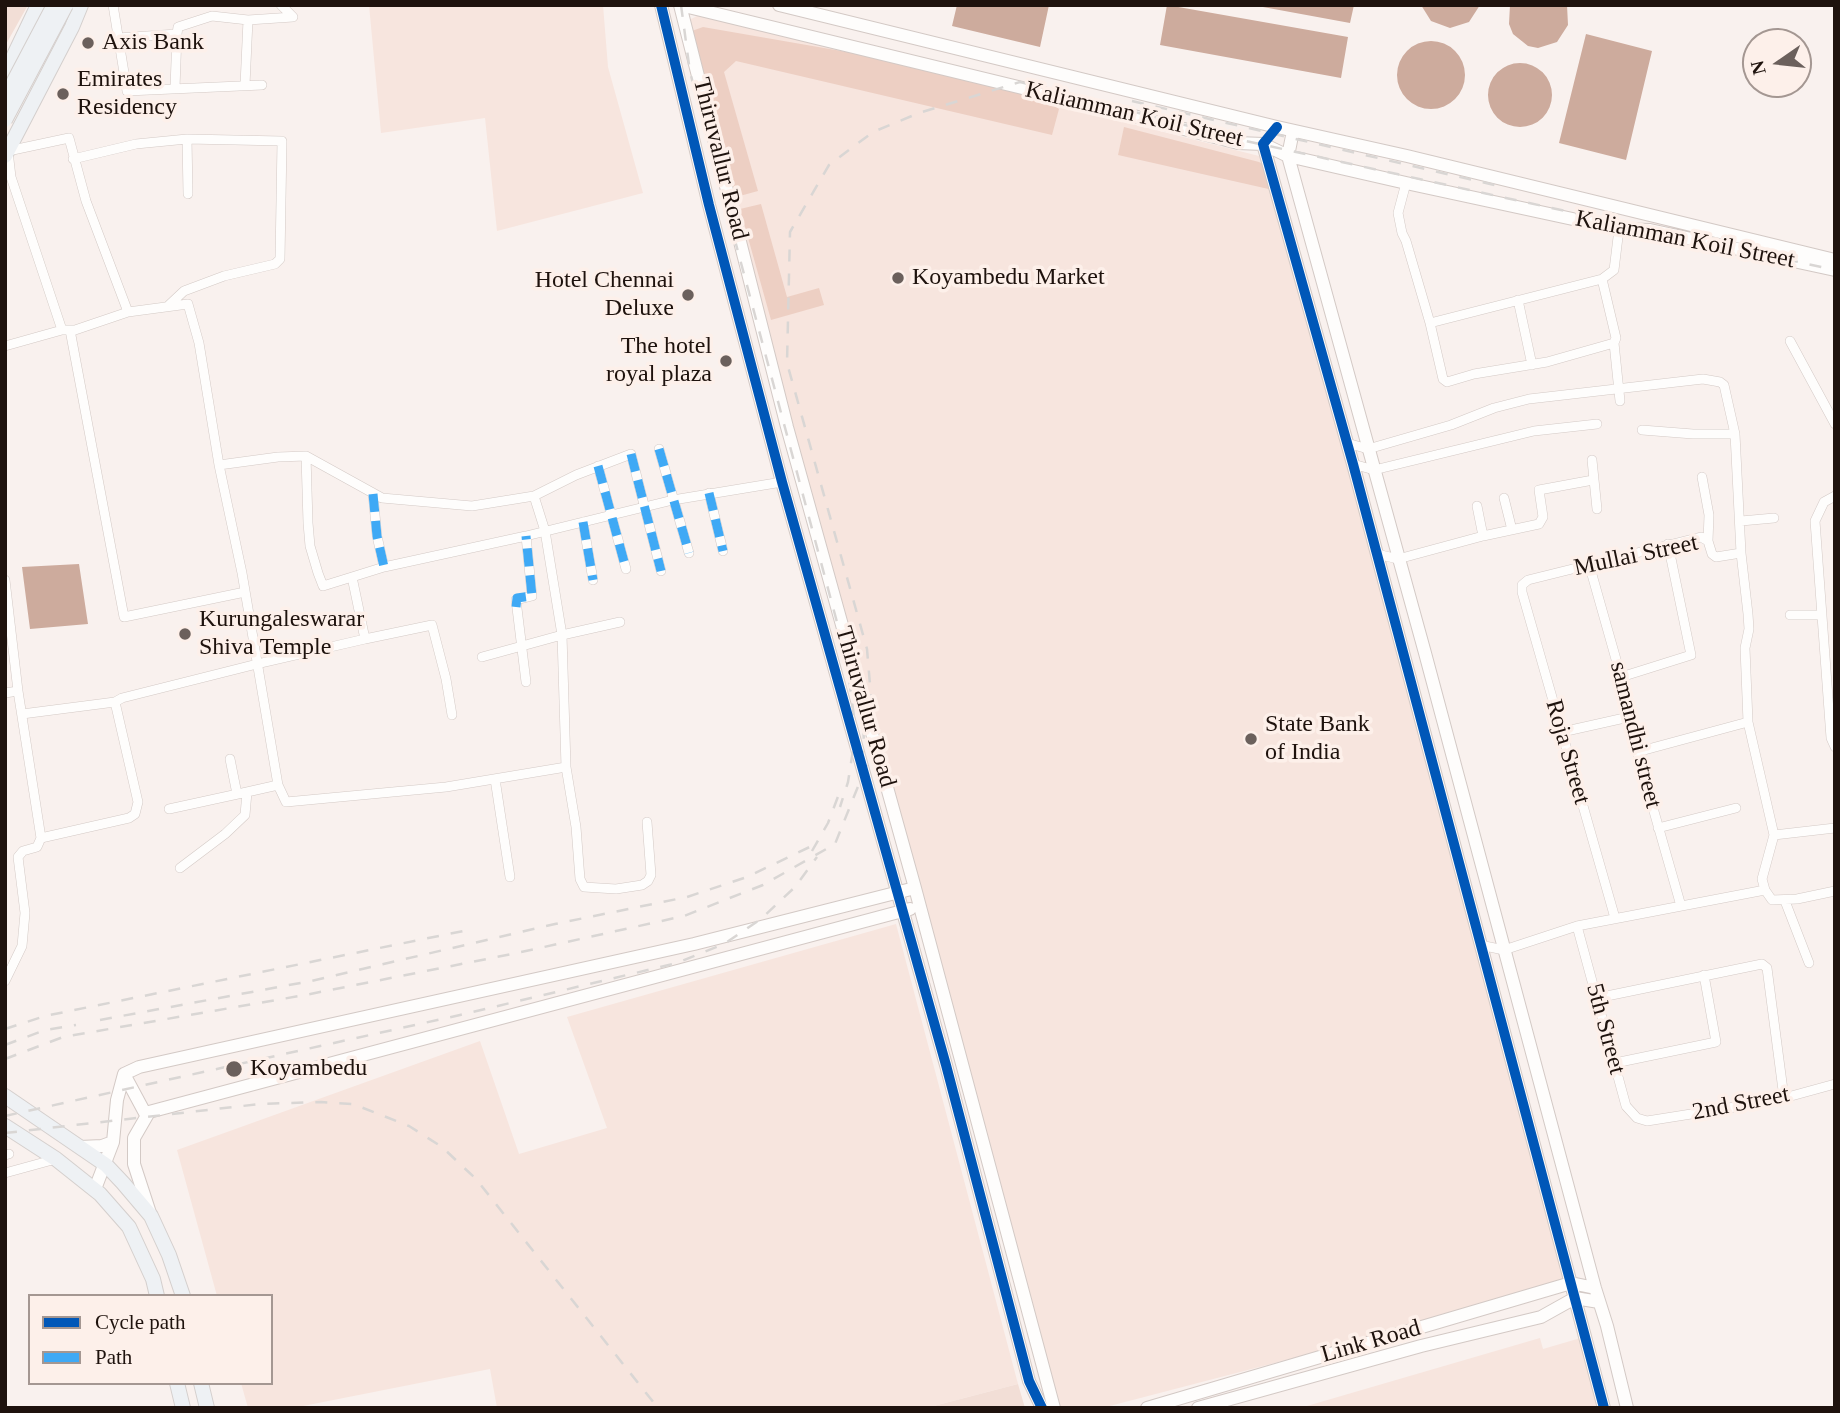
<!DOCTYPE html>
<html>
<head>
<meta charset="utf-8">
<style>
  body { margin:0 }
  #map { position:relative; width:1840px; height:1413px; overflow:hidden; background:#f9f1ee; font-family:"Times New Roman",serif }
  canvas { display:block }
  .frame { position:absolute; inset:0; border:7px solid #1e120d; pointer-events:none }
  .legend { position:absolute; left:28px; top:1294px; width:245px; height:91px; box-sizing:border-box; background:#fdf0ea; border:2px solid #a49792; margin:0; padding:9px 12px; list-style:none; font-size:21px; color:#1e120d }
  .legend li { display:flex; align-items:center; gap:14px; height:35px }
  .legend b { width:35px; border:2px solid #a49792 }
  .north { position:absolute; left:1742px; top:28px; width:70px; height:70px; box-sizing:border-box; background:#fdf0ea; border:2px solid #a49792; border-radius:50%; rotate:256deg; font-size:19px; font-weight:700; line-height:28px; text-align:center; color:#1e120d }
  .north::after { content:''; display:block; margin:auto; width:24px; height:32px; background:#6b605c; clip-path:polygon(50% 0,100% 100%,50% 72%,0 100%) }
</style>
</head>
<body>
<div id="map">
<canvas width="1840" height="1413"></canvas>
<div class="frame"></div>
<ul class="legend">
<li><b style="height:9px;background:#0057b8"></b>Cycle path</li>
<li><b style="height:9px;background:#3fa9f5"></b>Path</li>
</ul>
<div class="north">N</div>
</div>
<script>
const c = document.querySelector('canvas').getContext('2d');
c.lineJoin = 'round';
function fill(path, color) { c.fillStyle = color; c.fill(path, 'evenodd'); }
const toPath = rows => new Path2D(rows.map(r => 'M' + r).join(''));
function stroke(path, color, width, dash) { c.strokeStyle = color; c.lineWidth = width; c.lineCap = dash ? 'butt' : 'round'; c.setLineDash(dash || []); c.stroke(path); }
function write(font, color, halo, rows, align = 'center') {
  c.font = font + ' "Times New Roman",serif'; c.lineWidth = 7; c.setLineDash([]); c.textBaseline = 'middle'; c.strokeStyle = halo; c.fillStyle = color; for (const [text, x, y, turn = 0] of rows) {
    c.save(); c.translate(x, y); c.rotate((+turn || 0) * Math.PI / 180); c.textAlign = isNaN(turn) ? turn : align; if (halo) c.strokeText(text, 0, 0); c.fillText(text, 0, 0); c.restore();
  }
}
fill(toPath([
  [369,5,603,5,608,67,643,193,497,231,485,118,381,133],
  [699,15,1271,159,1570,1286,1102,1408,1060,1408,859,659,817,519,688,29,689,20],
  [896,924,1018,1384,926,1408,497,1408,490,1369,293,1408,248,1408,241,1383,271,1383,271,1296,217,1296,177,1150,480,1041,519,1154,607,1128,567,1017],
  [1584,1337,1601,1408,1300,1408,1540,1338,1543,1349]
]), '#f7e5de');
fill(toPath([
  [5,5,28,5,5,46],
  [1018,1384,1025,1408,926,1408]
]), '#f2ded6');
fill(toPath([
  [703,27,1020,82,1059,109,1052,135,736,61,724,72,758,191,736,197,689,32],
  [1124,127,1259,162,1264,165,1273,190,1118,155],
  [761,204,787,297,819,288,824,305,771,320,740,209]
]), '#edcfc3');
fill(toPath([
  [957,5,1049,5,1040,47,952,26],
  [1167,5,1348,37,1341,78,1160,45],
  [1252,5,1354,5,1350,23],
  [1421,5,1480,5,1469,22,1450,28,1431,21],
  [1510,5,1567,5,1568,25,1557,42,1538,48,1528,46,1513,34,1509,24],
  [1586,34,1652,51,1626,160,1559,143],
  '1397 75a34 34 0 1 1 68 0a34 34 0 1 1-68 0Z',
  '1488 95a32 32 0 1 1 64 0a32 32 0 1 1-64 0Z',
  [79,564,88,624,30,629,22,567]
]), '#cdab9d');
const street = toPath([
  [113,5,127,91,262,85],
  [281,5,293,17],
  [248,20,293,17],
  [118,38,177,34,178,27,212,16,248,20,245,85],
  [175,88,177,34],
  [187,139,188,194],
  [73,159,136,144,187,139,282,141,280,259,275,264,224,276,184,291,168,306],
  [1406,183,1398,213,1402,233,1406,241,1430,323,1602,279,1614,270,1619,229],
  [1602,279,1616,338,1614,343,1620,401],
  [1518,300,1532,365],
  [1430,323,1443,379,1447,382,1474,374,1547,362,1614,343],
  [62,330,11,177,8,151,69,138,86,201,128,312],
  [70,330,124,617,245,592],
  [1790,341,1835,424],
  [5,346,62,330,75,330,128,312,188,304,199,343,219,465],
  [1642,430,1693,434,1735,434],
  [1347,443,1368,449,1451,425,1494,408,1529,399,1703,379,1720,382,1724,385,1735,434,1741,553,1748,614,1749,629,1745,648,1748,722,1774,835,1762,879,1765,890,1772,900,1797,899,1835,891],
  [659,449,689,553],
  [1592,460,1597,509],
  [1353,464,1374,470,1534,431,1597,424],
  [598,466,626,569],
  [1702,477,1709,515,1708,541],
  [709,493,723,551],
  [373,494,377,536,384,567],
  [534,496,545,531,562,635,566,767,576,827,580,879,584,887,616,889,642,885,648,881,651,875,647,822],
  [1835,496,1824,502,1815,521,1831,738,1835,747],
  [1504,498,1512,530],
  [1477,506,1483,536],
  [1741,521,1774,518],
  [583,522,593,580],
  [1377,554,1398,559,1483,536,1539,524,1543,517,1539,490,1593,480],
  [1589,564,1621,677,1637,752,1681,906],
  [352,577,384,567,526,536,673,500,782,482],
  [5,580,18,691,41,838,37,847,23,851,18,857,25,913,22,946,5,981],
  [1790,615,1821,615],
  [365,639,432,625,446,679,452,715],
  [482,657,562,635,620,622],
  [1621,677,1691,655,1668,544],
  [526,682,516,600,532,596,526,536],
  [5,693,18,691],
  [22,714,115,702,122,698,257,664,365,639,352,577,323,586,318,573,310,546,308,523,306,456],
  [1562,732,1629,717],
  [1637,752,1748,722],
  [230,759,237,794],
  [566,767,446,787,286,802,278,785,242,573,219,465,278,457,306,456,382,498,472,506,534,496,576,475,631,454,661,571],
  [495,779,510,877],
  [169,809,247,792],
  [1658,828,1736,808],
  [1774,835,1835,828],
  [41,838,129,818,135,814,138,802,115,702],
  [180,868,225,834,245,815,247,792,278,785],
  [1785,901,1809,963],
  [1615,918,1522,592,1522,585,1528,580,1701,537,1708,541,1712,554,1716,557,1741,553],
  [1577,926,1626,1106,1637,1118,1647,1121,1729,1108,1784,1098,1835,1084],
  [1480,945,1504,950,1577,926,1765,890],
  [1597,998,1762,964,1767,968,1784,1098],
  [1615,1063,1716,1042,1704,975],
  [5,1155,9,1154],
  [5,1173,56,1159]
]);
const secondary = toPath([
  [661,5,709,205,782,482,946,1065,1029,1381,1042,1408],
  [680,5,787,427,915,888,1054,1408],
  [680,5,1076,101,1238,143,1263,144,1288,156,1406,183,1619,229,1650,230,1835,270],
  [779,5,1277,127,1407,156,1835,260],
  [1293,131,1288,156,1425,653,1595,1288,1607,1326,1627,1408],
  [1263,144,1353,464,1604,1408],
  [124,1074,146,1115],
  [80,1147,102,1146,113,1142],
  [95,1189,113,1142,117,1100,124,1074,139,1067,694,944,915,888],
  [150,1213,134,1164,134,1138,149,1112,910,909],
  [1147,1408,1571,1283,1595,1288],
  [1198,1408,1421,1346,1541,1317,1575,1298,1599,1302]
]);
const primary = toPath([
  [5,74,38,5],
  [5,156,72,27,81,5],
  [5,1096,106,1165,123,1183,151,1216,169,1255,183,1296],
  [5,1126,56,1159,100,1194,129,1227,153,1279,157,1296],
  [177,1383,183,1408],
  [201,1383,207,1408]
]);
stroke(street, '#d3c9c5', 10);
stroke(secondary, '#d3c9c5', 14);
stroke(primary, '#d4cfcd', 16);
stroke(street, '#fefdfc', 9);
stroke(secondary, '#fefdfc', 12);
stroke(primary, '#eef1f4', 14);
stroke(toPath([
  [681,5,690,72,846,656,854,717,853,750,848,782,840,807],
  [1132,101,1503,187],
  [859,762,864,747,863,714],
  [812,851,828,823,839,794],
  [100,1020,311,981,555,924,687,897,747,877,818,843],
  [5,1029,45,1016,473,929],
  [5,1045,45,1030,76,1025],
  [5,1059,63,1037,305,995,517,953,684,916,763,885,835,844,875,744,867,649,787,363,790,232,829,165,873,132,919,113,1020,82,1246,141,1835,270],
  [5,1116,460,1015,677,963,724,944,761,919,795,887,817,857],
  [5,1133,260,1104,321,1102,353,1104,409,1126,442,1147,476,1179,658,1408]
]), '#d9d6d4', 2.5, [12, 12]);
const primaryBridge = toPath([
  [5,98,54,5],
  [5,120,66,5]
]);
stroke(primaryBridge, '#d4cfcd', 16, []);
stroke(primaryBridge, '#eef1f4', 14);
stroke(toPath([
  [659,449,689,553],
  [631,454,661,571],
  [598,466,626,569],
  [709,493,723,551],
  [373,494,377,536,384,567],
  [583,522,593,580],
  [516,607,517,598,532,596,526,536]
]), '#3fa9f5', 9, [18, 9]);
stroke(toPath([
  [661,5,709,205,782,482,946,1065,1029,1381,1042,1408],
  [1277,127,1263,144,1353,464,1604,1408]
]), '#0057b8', 10);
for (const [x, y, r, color] of [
  [88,43,7,"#6b605c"],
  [63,94,7,"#6b605c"],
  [898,278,7,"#6b605c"],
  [688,295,7,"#6b605c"],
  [726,361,7,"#6b605c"],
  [185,634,7,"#6b605c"],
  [1251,739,7,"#6b605c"],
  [234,1069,9,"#6b605c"]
]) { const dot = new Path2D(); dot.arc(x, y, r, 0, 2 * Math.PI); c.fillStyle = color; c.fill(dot); stroke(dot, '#fdf0ea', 2.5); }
write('24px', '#1e120d', '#fdf0ea', [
  ["Axis Bank",102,43],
  ["Emirates",77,80],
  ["Residency",77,108],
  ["Koyambedu Market",912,278],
  ["Hotel Chennai",674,281,"right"],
  ["Deluxe",674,309,"right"],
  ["The hotel",712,347,"right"],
  ["royal plaza",712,375,"right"],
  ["Kurungaleswarar",199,620],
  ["Shiva Temple",199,648],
  ["State Bank",1265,725],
  ["of India",1265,753],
  ["Koyambedu",250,1069]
], 'left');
write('24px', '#1e120d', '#fdf0ea', [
  ["Kaliamman Koil Street",1134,115,13],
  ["Thiruvallur Road",720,159,76],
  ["Kaliamman Koil Street",1685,240,11],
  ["Mullai Street",1636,556,-12],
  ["Thiruvallur Road",865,707,74],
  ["samandhi street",1635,735,76],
  ["Roja Street",1567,752,74],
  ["5th Street",1605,1029,75],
  ["2nd Street",1741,1104,-11],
  ["Link Road",1371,1342,-16]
]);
</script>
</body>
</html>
